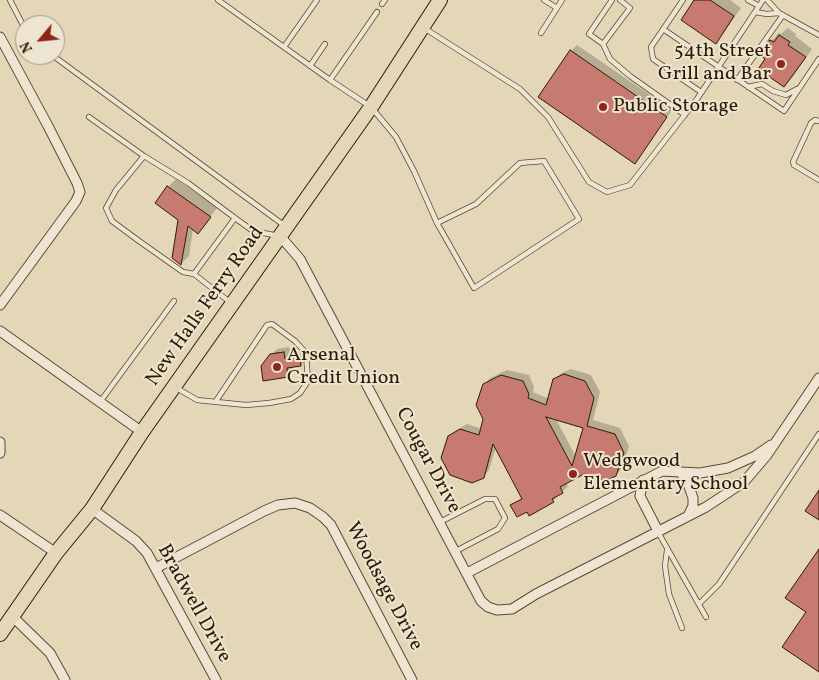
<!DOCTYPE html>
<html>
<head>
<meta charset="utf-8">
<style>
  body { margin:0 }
  #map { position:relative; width:819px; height:680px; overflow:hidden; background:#e3d7b8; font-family:Vollkorn,serif }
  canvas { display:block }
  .north { position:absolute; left:15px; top:15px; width:50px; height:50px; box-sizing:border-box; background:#ede5d1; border:1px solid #a1947e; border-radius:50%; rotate:242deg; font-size:14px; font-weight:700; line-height:20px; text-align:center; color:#301b02 }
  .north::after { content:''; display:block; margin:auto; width:18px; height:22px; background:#8f2418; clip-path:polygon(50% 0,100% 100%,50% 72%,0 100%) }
</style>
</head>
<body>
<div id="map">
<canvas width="819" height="680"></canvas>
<div class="north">N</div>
</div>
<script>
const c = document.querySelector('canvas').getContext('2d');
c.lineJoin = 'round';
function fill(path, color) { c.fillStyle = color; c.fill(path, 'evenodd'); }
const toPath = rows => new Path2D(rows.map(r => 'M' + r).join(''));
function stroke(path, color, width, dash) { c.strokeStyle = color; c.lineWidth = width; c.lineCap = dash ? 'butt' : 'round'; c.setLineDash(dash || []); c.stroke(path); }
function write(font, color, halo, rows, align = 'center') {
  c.font = font + ' Vollkorn,serif'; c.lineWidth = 4; c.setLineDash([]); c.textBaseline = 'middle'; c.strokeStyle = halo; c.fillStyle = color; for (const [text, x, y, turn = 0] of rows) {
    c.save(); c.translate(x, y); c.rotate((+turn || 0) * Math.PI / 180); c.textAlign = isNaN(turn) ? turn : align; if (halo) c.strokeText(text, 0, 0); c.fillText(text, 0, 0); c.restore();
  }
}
fill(toPath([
  [696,0,730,0,741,8,723,34,715,42],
  [788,28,796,34,795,36,812,49,792,78,784,86,767,59,761,55,771,41,779,33,781,34],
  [577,45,672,110,640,156,635,162,540,97,571,51],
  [176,179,217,208,198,232,193,229,189,256,181,264,180,219,168,187],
  [289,347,291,354,305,351,307,359,301,365,293,366,293,370,287,375,271,355,277,349],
  [571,369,591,375,600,392,593,420,620,428,629,446,622,468,616,475,584,472,566,482,568,486,553,501,529,514,527,510,512,505,523,497,496,447,489,470,483,477,449,437,455,431,467,424,482,429,485,419,484,385,490,378,507,370,529,375,534,387,533,392,549,399,554,380,560,374],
  [556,419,584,428,576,457]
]), '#0003');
const building = toPath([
  [694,0,710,0,734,16,716,44,681,20,694,0],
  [779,35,790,42,788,45,806,57,784,87,758,69,765,59,760,55,770,40,774,42,779,35],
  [570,50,667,117,635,164,538,97,570,50],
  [167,186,211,217,198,234,188,226,181,265,172,258,178,220,155,203,167,186],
  [284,352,285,359,300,356,301,366,287,368,288,377,263,381,261,366,270,354,284,352],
  [564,374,585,381,594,398,587,426,615,434,624,453,616,476,605,481,584,474,560,487,563,493,552,499,554,502,529,516,527,512,517,517,510,505,522,499,493,444,484,478,472,483,450,475,441,458,448,436,460,429,479,435,483,419,476,405,483,384,501,375,523,381,529,394,528,398,546,405,553,379,564,374],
  [546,417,583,428,572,466,546,417],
  [819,490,819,520,805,511,819,490],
  [819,549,819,672,782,647,806,612,785,598,819,549]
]);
fill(building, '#c67a70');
stroke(building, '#301b02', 1);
const service = toPath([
  [10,0,25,29],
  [218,0,330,80,371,107,396,137,414,171,437,223,474,288,579,219,544,161,520,163,476,204,437,223],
  [544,0,557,8],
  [612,0,589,34,603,44,610,59,630,76,685,115],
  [683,0,651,47,653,59,701,92],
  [748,0,759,6],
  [767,0,779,13,819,35],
  [382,4,385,0],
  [755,12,767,14,779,13],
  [424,28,520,89,548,117,589,182,607,192,630,185,697,99,763,0],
  [663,29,784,111,819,59],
  [541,33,562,0],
  [603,44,630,8,620,0],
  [284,47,317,0],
  [52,55,285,226],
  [310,66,325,44],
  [330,80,377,12],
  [737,80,783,15],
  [748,87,762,84,773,91,786,95,797,89],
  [89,117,144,156,188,183,235,218],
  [819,121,815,120,811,123,793,162,794,165,819,180],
  [144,156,116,190,106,208,112,221,139,241,183,272,194,274],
  [231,303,194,274,235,218,253,231,279,236],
  [175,387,197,400,246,405,269,403,291,399,300,393,308,381,306,353,295,341,272,324,267,325,216,401],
  [100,402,174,301],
  [440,522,485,499,495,499,505,518,498,529,456,551],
  [658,532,706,617],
  [667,550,665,566,669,594,682,628],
  [699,604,719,584,819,434]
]);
const minor = toPath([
  [0,37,48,126,77,183,80,192,76,201,0,305],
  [280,236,300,259,481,601,488,607,497,610,512,609,536,594,706,507,744,482,767,455,819,378],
  [0,331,142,432],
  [0,442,0,453],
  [680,472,687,481,693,498,693,506,688,516],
  [643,480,640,496,658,531],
  [92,509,136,541,147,553,216,680],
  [0,515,56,553],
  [156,568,264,511,278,505,295,503,310,508,323,517,331,525,412,680],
  [467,573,662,471,700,473,728,468,755,456,771,445],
  [12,616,50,653,65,680]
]);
const primary = toPath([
  [0,634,56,553,92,509,142,432,371,107,440,0]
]);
stroke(service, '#5d4a30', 6);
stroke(minor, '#5d4a30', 11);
stroke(primary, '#301b02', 16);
stroke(service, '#ede5d1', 4.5);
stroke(minor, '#ede5d1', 9);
stroke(primary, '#e3d7b8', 14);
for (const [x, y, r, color] of [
  [781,64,5,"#8f2418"],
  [603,107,5,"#8f2418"],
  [277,367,5,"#8f2418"],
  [573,474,5,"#8f2418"]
]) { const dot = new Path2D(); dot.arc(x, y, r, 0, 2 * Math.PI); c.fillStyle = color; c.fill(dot); stroke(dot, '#ede5d1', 2); }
write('20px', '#301b02', '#ede5d1', [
  ["54th Street",771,52,"right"],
  ["Grill and Bar",771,75,"right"],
  ["Public Storage",613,107],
  ["Arsenal",287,356],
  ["Credit Union",287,379],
  ["Wedgwood",583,462],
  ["Elementary School",583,485]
], 'left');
write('20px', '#301b02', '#ede5d1', [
  ["New Halls Ferry Road",206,307,-55],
  ["Cougar Drive",427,461,62],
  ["Woodsage Drive",383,587,62],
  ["Bradwell Drive",193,604,61]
]);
</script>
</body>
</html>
